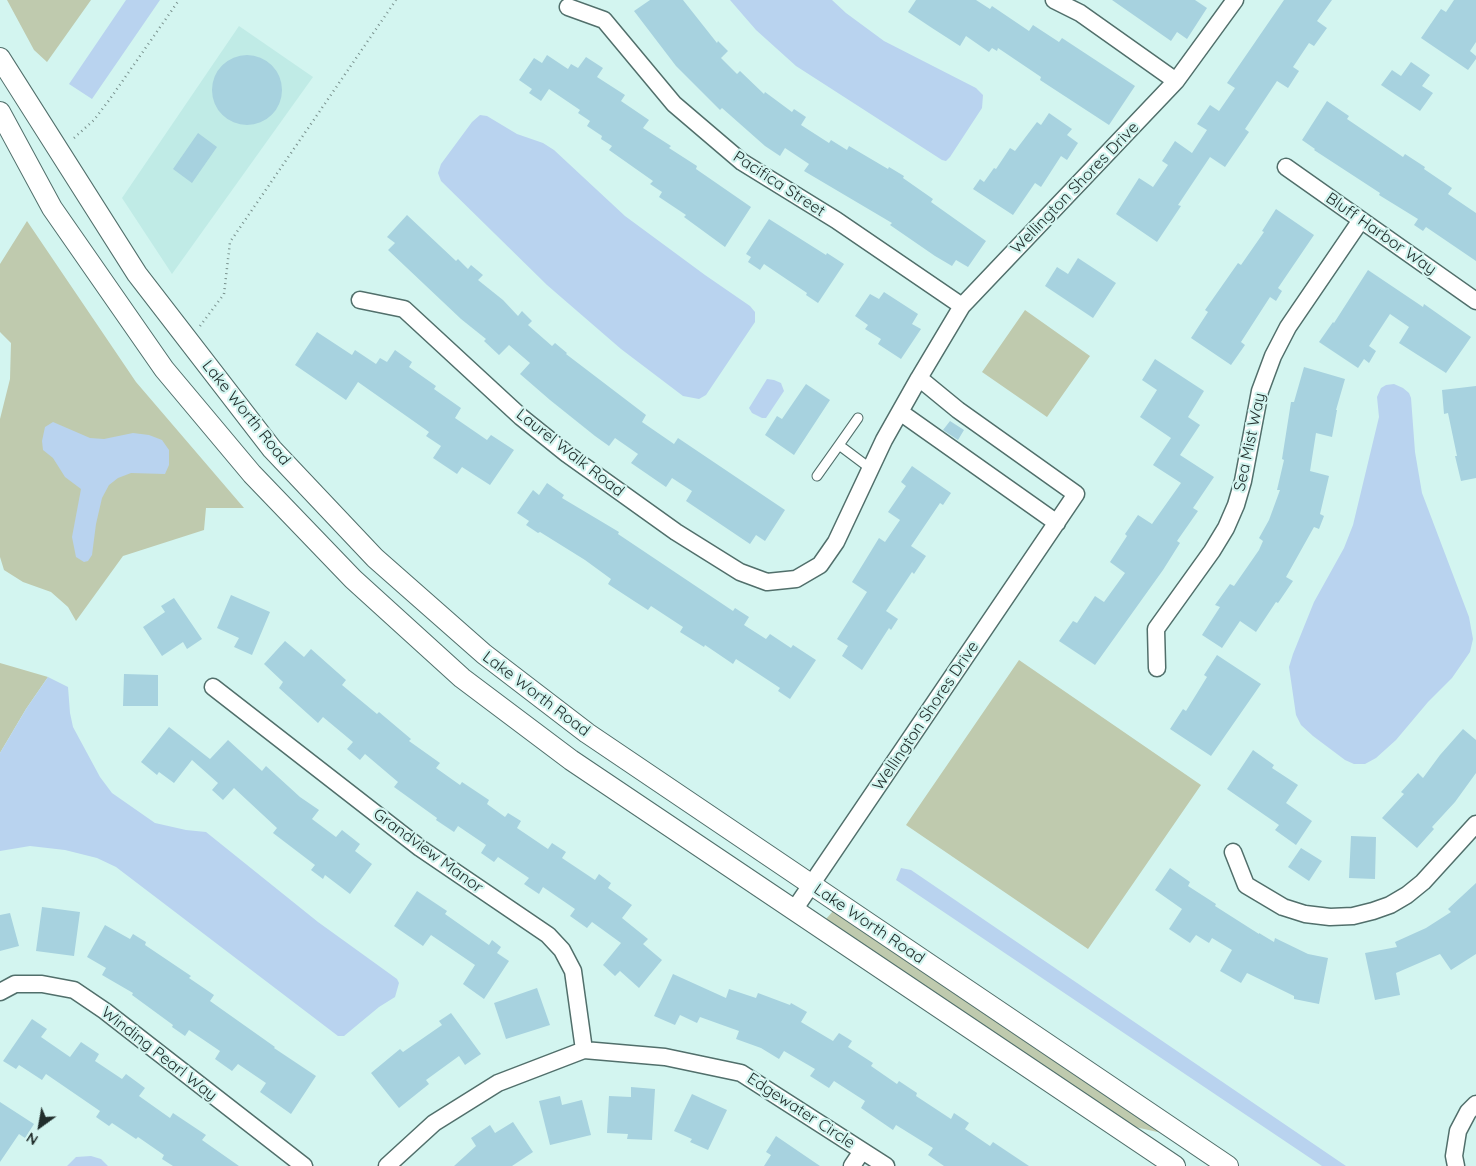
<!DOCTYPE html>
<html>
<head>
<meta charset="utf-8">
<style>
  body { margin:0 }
  #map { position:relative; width:1476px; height:1166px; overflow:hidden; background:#d3f5f0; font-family:Quicksand,sans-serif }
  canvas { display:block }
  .north { position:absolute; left:15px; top:1101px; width:50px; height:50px; -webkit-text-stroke:4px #d3f5f0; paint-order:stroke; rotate:212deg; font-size:14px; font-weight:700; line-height:20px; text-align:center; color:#212e2c }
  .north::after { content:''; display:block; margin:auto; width:18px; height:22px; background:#212e2c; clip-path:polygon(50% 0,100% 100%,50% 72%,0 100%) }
</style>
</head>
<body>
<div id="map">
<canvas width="1476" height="1166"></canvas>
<div class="north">N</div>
</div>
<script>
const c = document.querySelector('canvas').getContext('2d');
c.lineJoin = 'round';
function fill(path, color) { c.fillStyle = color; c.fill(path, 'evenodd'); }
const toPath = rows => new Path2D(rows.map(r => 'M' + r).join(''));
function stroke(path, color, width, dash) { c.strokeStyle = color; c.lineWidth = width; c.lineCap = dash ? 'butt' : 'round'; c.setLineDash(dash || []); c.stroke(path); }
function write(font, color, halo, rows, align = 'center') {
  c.font = font + ' Quicksand,sans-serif'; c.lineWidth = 4.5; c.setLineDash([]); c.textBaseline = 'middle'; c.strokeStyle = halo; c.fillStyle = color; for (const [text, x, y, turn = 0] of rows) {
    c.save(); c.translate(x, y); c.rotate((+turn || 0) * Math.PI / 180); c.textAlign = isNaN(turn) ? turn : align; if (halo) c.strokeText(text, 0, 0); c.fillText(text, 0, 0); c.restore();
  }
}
fill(toPath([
  [239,26,313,77,172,274,122,198]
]), '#c0ebe6');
fill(toPath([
  [7,0,91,0,47,62,34,50],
  [27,221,136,382,244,508,206,508,204,530,123,556,76,621,68,607,51,592,23,582,4,570,0,557,0,419,10,379,11,343,0,332,0,264],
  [1025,310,1090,356,1047,417,982,372],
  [1019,660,1201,785,1088,949,906,825],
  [0,663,48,677,26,709,0,753],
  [834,910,1162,1133,1135,1127,826,919]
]), '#bfcaae');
fill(toPath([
  [126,0,160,0,92,99,69,84],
  [730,0,832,0,846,13,884,41,976,88,983,95,982,108,950,157,946,161,942,160,796,66,756,30],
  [480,115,487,116,517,134,543,143,554,150,625,216,705,275,750,306,755,312,755,322,706,395,699,399,683,396,621,349,547,285,441,181,438,173,441,164,472,122],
  [767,379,774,380,781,383,784,391,766,418,762,418,752,413,749,408],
  [1394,384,1403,388,1409,393,1411,398,1415,452,1422,493,1469,617,1473,639,1470,652,1452,678,1428,702,1396,740,1376,758,1365,764,1354,764,1345,760,1313,736,1301,725,1296,715,1289,667,1293,654,1314,602,1344,548,1353,525,1379,417,1377,397,1381,388,1386,385],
  [53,422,90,438,104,439,133,433,149,435,162,440,169,450,169,465,165,474,131,473,118,478,109,485,102,498,96,524,92,555,88,561,84,562,76,557,72,537,81,489,65,477,53,458,43,450,42,441,45,427],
  [48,677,68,687,70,713,73,727,100,777,112,793,155,823,186,830,206,832,318,922,397,979,399,983,395,997,379,1007,344,1036,338,1036,116,867,97,858,65,850,30,846,0,851,0,753,26,709],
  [901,868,911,870,1346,1166,1322,1166,896,880],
  [91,1156,101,1159,108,1166,67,1166,76,1157]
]), '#b9d3ef');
fill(toPath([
  [650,0,683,0,717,43,718,41,728,51,721,58,737,74,740,71,764,94,765,92,792,112,794,109,806,117,801,125,829,143,831,140,847,150,849,146,888,169,889,167,904,176,903,178,933,199,931,202,986,241,968,267,956,260,952,266,935,256,890,225,892,223,804,171,809,164,785,148,780,156,765,146,722,108,720,110,676,66,634,11],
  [916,0,976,0,990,9,992,6,1029,31,1033,25,1059,42,1062,38,1135,86,1109,125,1040,80,1041,77,998,48,997,51,992,48,989,52,966,36,960,46,932,28,908,12],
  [1112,0,1195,0,1207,8,1187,39,1177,32,1171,41],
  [1284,0,1332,0,1317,21,1327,28,1314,46,1309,43,1293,67,1299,71,1288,88,1277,81,1245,129,1249,132,1225,167,1210,157,1178,205,1181,206,1157,242,1116,214,1139,178,1153,187,1168,165,1162,161,1175,141,1192,153,1207,130,1197,124,1210,105,1219,111,1235,88,1227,83],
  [1454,0,1476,0,1476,42,1470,51,1476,56,1476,59,1468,70,1421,38,1441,9,1446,12],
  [547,55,568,69,571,64,578,68,586,57,603,68,597,77,625,95,621,101,649,120,643,128,671,146,669,148,697,166,696,169,751,207,725,247,684,217,686,215,659,197,662,192,650,184,653,181,609,150,612,146,601,139,602,136,587,126,590,121,578,113,580,110,549,89,541,101,529,93,532,89,519,80,534,58,542,63],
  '212 90a35 35 0 1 1 70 0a35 35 0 1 1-70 0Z',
  [1411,62,1430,75,1422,86,1433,93,1420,111,1381,85,1392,70,1401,76],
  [1327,101,1349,116,1347,119,1403,157,1405,154,1425,167,1424,169,1452,188,1448,194,1476,213,1476,261,1426,227,1423,231,1414,225,1418,219,1379,195,1380,193,1314,150,1315,149,1302,140],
  [1049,113,1072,129,1067,135,1078,143,1067,160,1061,156,1041,187,1035,183,1013,215,973,189,980,179,984,182,994,168,996,169,1010,148,1015,151,1037,122,1041,125],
  [198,133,217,147,192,183,173,169],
  [1276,209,1314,235,1278,288,1282,291,1276,301,1270,297,1241,342,1245,345,1231,365,1191,338,1208,312,1205,310,1238,263,1241,265,1264,232,1262,231],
  [407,215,456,261,458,259,468,269,471,265,483,275,478,280,503,300,518,316,522,311,532,321,528,325,552,346,555,343,567,353,566,354,646,415,642,422,674,444,678,438,785,510,765,541,756,535,750,544,686,501,692,491,672,478,666,487,631,463,638,454,615,438,609,446,595,436,550,400,520,374,530,363,509,345,499,355,484,341,486,339,461,319,388,250,395,243,387,237],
  [769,219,826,255,827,253,844,264,818,303,806,295,807,293,764,264,760,270,748,262,751,257,746,254],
  [1078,258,1116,283,1093,318,1045,286,1057,267,1068,274],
  [1368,270,1423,307,1424,304,1471,337,1446,373,1399,343,1409,327,1390,314,1369,346,1376,351,1369,363,1364,359,1358,368,1319,342,1333,322,1334,323],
  [884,292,918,314,912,324,921,329,901,359,878,344,881,339,865,329,868,325,855,316,870,294,879,299],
  [317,332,352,355,355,350,376,364,380,358,387,362,395,350,412,362,409,367,436,386,434,389,461,408,455,418,487,440,491,435,514,450,490,485,462,467,457,474,433,458,441,446,426,436,429,432,358,382,346,400,295,365],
  [1155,359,1204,391,1188,417,1200,425,1180,455,1214,477,1193,508,1198,511,1177,541,1180,543,1163,570,1095,665,1059,641,1073,621,1077,623,1095,596,1104,602,1125,573,1110,562,1127,536,1125,534,1138,515,1152,524,1181,483,1153,465,1171,438,1140,417,1157,390,1142,380],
  [1304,367,1345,379,1336,410,1337,410,1332,437,1316,433,1310,471,1329,476,1320,514,1324,516,1319,529,1314,527,1286,577,1293,581,1278,603,1276,602,1256,632,1240,621,1222,648,1202,635,1220,607,1215,605,1230,584,1234,586,1259,550,1263,541,1259,538,1269,520,1280,490,1277,490,1284,460,1282,459,1291,402,1294,402],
  [806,384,830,400,794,455,765,435,777,416,782,419],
  [1476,386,1476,478,1461,481,1455,456,1457,456,1448,413,1444,414,1442,390],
  [950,421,964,430,958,440,943,430],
  [912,466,951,493,943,505,940,503,911,546,926,556,914,574,912,572,886,611,898,619,891,630,889,628,862,670,842,656,848,646,837,639,867,592,852,582,879,538,885,542,900,520,888,512,906,486,901,482],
  [547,483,564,495,562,498,619,532,618,534,733,611,735,608,749,617,744,625,766,639,770,634,791,648,793,645,816,660,790,699,778,691,780,688,736,659,733,664,705,645,704,647,680,632,683,627,651,606,648,610,634,601,608,584,611,579,585,560,540,532,538,533,526,525,529,521,517,513,533,490,539,495],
  [231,595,270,612,252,655,234,647,239,638,217,628],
  [174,598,202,639,187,649,183,642,162,656,143,627,165,612,161,606],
  [285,641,304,657,311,649,346,680,342,685,377,714,379,712,411,739,409,741,440,763,436,768,460,785,462,782,489,800,487,804,505,817,508,813,521,821,517,828,548,849,552,843,566,852,562,858,595,880,599,874,611,883,608,888,632,905,622,918,648,939,643,944,662,960,639,988,620,971,615,976,603,965,621,943,592,922,587,928,570,916,575,909,543,887,539,894,524,884,529,878,498,857,494,862,481,853,486,845,458,826,454,832,436,820,437,818,394,787,398,782,365,754,360,760,347,749,353,742,323,717,318,723,279,688,283,682,264,664],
  [1217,655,1261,684,1211,756,1170,729,1183,709,1186,711,1207,677,1204,675],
  [124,674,158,675,158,706,123,706],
  [169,727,210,759,228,740,262,771,266,766,300,797,319,810,312,819,336,837,342,830,360,844,355,851,372,864,350,894,325,875,323,879,311,870,315,865,273,833,277,828,234,788,223,800,212,790,218,783,192,760,174,783,159,772,157,775,141,762],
  [1463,729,1476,740,1476,773,1455,802,1432,827,1434,829,1417,848,1382,818,1404,794,1401,792,1418,773,1423,778,1440,755],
  [1253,750,1274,765,1272,768,1298,785,1286,803,1312,821,1296,845,1275,830,1279,825,1227,789],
  [1351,836,1376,837,1375,879,1349,878],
  [1301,848,1322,861,1309,881,1288,867],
  [1170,868,1190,882,1188,886,1216,904,1215,906,1259,934,1259,933,1274,942,1275,938,1308,954,1328,958,1319,1004,1294,999,1294,996,1247,973,1241,983,1220,971,1232,950,1212,938,1209,943,1196,935,1190,943,1169,929,1182,909,1155,890],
  [1476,883,1476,954,1451,970,1440,954,1396,973,1400,995,1375,1000,1365,953,1397,947,1395,942,1426,928,1451,912,1448,909],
  [417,891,447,911,445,914,489,945,492,940,501,947,497,953,509,961,484,999,463,984,475,965,431,935,423,946,394,926],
  [42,907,80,912,74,956,36,951],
  [10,913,19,946,0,951,0,915],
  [105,925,130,939,133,934,146,942,145,945,191,976,189,978,214,995,210,1001,275,1047,274,1048,316,1076,291,1114,260,1092,266,1083,238,1064,232,1071,215,1059,220,1051,189,1030,185,1036,172,1027,173,1025,132,995,133,993,102,975,106,968,87,957],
  [673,974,726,998,729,989,756,998,758,993,790,1005,791,1003,807,1012,801,1022,833,1041,839,1033,852,1041,848,1047,873,1063,871,1066,897,1084,899,1081,917,1093,916,1096,951,1119,954,1113,969,1123,965,1129,990,1146,993,1142,1029,1166,944,1166,928,1155,933,1148,896,1125,893,1130,861,1108,865,1101,834,1081,829,1088,810,1076,815,1069,784,1051,779,1059,761,1048,736,1039,739,1031,700,1017,697,1023,680,1015,675,1025,654,1016],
  [537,988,550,1025,506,1039,494,1003],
  [451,1013,481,1054,465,1065,459,1056,426,1080,429,1084,399,1108,371,1073,400,1049,403,1052,442,1025,439,1021],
  [32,1019,47,1029,41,1037,70,1057,81,1042,99,1054,95,1061,122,1079,126,1074,145,1088,139,1096,170,1118,173,1113,206,1135,202,1140,239,1166,173,1166,162,1159,164,1155,138,1137,136,1139,112,1123,109,1126,96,1117,100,1111,46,1074,42,1080,19,1065,16,1069,3,1061],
  [631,1087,655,1089,652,1140,627,1139,628,1134,607,1133,609,1096,631,1097],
  [692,1094,727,1110,708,1150,690,1142,692,1139,674,1131],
  [560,1096,562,1105,582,1100,591,1135,550,1145,539,1101],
  [0,1102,34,1124,25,1138,19,1134,0,1162],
  [513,1122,533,1152,512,1166,454,1166,476,1146,471,1138,490,1125,495,1133],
  [776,1136,820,1166,764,1166,771,1155,766,1152]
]), '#a7d2df');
const service = toPath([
  [839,445,858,418],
  [817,476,839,445,871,469]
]);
const minor = toPath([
  [1054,0,1080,13,1176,81],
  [568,7,604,20,674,104,742,162,836,220,962,306],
  [1286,167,1476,301],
  [360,300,404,309,521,417,567,454,676,532,740,572,767,582,796,579,820,565,836,542,884,440,919,378,962,306,1176,81,1235,0],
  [900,412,1057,523],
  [1157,668,1156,629,1212,551,1226,528,1236,505,1243,481,1260,391,1273,356,1288,327,1361,220],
  [213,687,420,848,548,935,562,950,573,971,584,1050],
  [1233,852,1246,885,1283,907,1305,914,1330,917,1353,916,1373,911,1390,905,1407,895,1423,882,1476,824],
  [794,910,1076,494,958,410,919,378],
  [0,992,15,984,42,984,74,990,105,1011,304,1166],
  [387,1166,434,1123,498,1083,584,1050,665,1057,741,1073,886,1166],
  [852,1166,862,1151],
  [1456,1166,1454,1156,1458,1131,1468,1112,1476,1104]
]);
const tertiary = toPath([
  [0,58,137,274,272,449,375,558,484,654,587,733,1228,1166],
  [0,112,52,208,164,369,252,474,353,579,462,678,571,760,1175,1166]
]);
stroke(service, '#516f6b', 11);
stroke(minor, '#516f6b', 19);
stroke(tertiary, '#516f6b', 22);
stroke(toPath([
  [74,138,94,120,110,99,179,0],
  [200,326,224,294,230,242,396,0]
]), '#78908c', 2.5, [1, 4]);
stroke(service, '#fff', 9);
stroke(minor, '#fff', 16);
stroke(tertiary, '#fff', 20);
write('16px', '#212e2c', '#d3f5f0', [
  ["Pacifica Street",779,184,33],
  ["Wellington Shores Drive",1075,188,-46],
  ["Bluff Harbor Way",1381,234,35],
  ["Lake Worth Road",246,413,51],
  ["Sea Mist Way",1250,442,-78],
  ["Laurel Walk Road",570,453,38],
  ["Lake Worth Road",536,694,37],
  ["Wellington Shores Drive",926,716,-56],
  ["Grandview Manor",428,851,36],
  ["Lake Worth Road",869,924,34],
  ["Winding Pearl Way",159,1054,38],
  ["Edgewater Circle",801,1111,33]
]);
</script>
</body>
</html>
